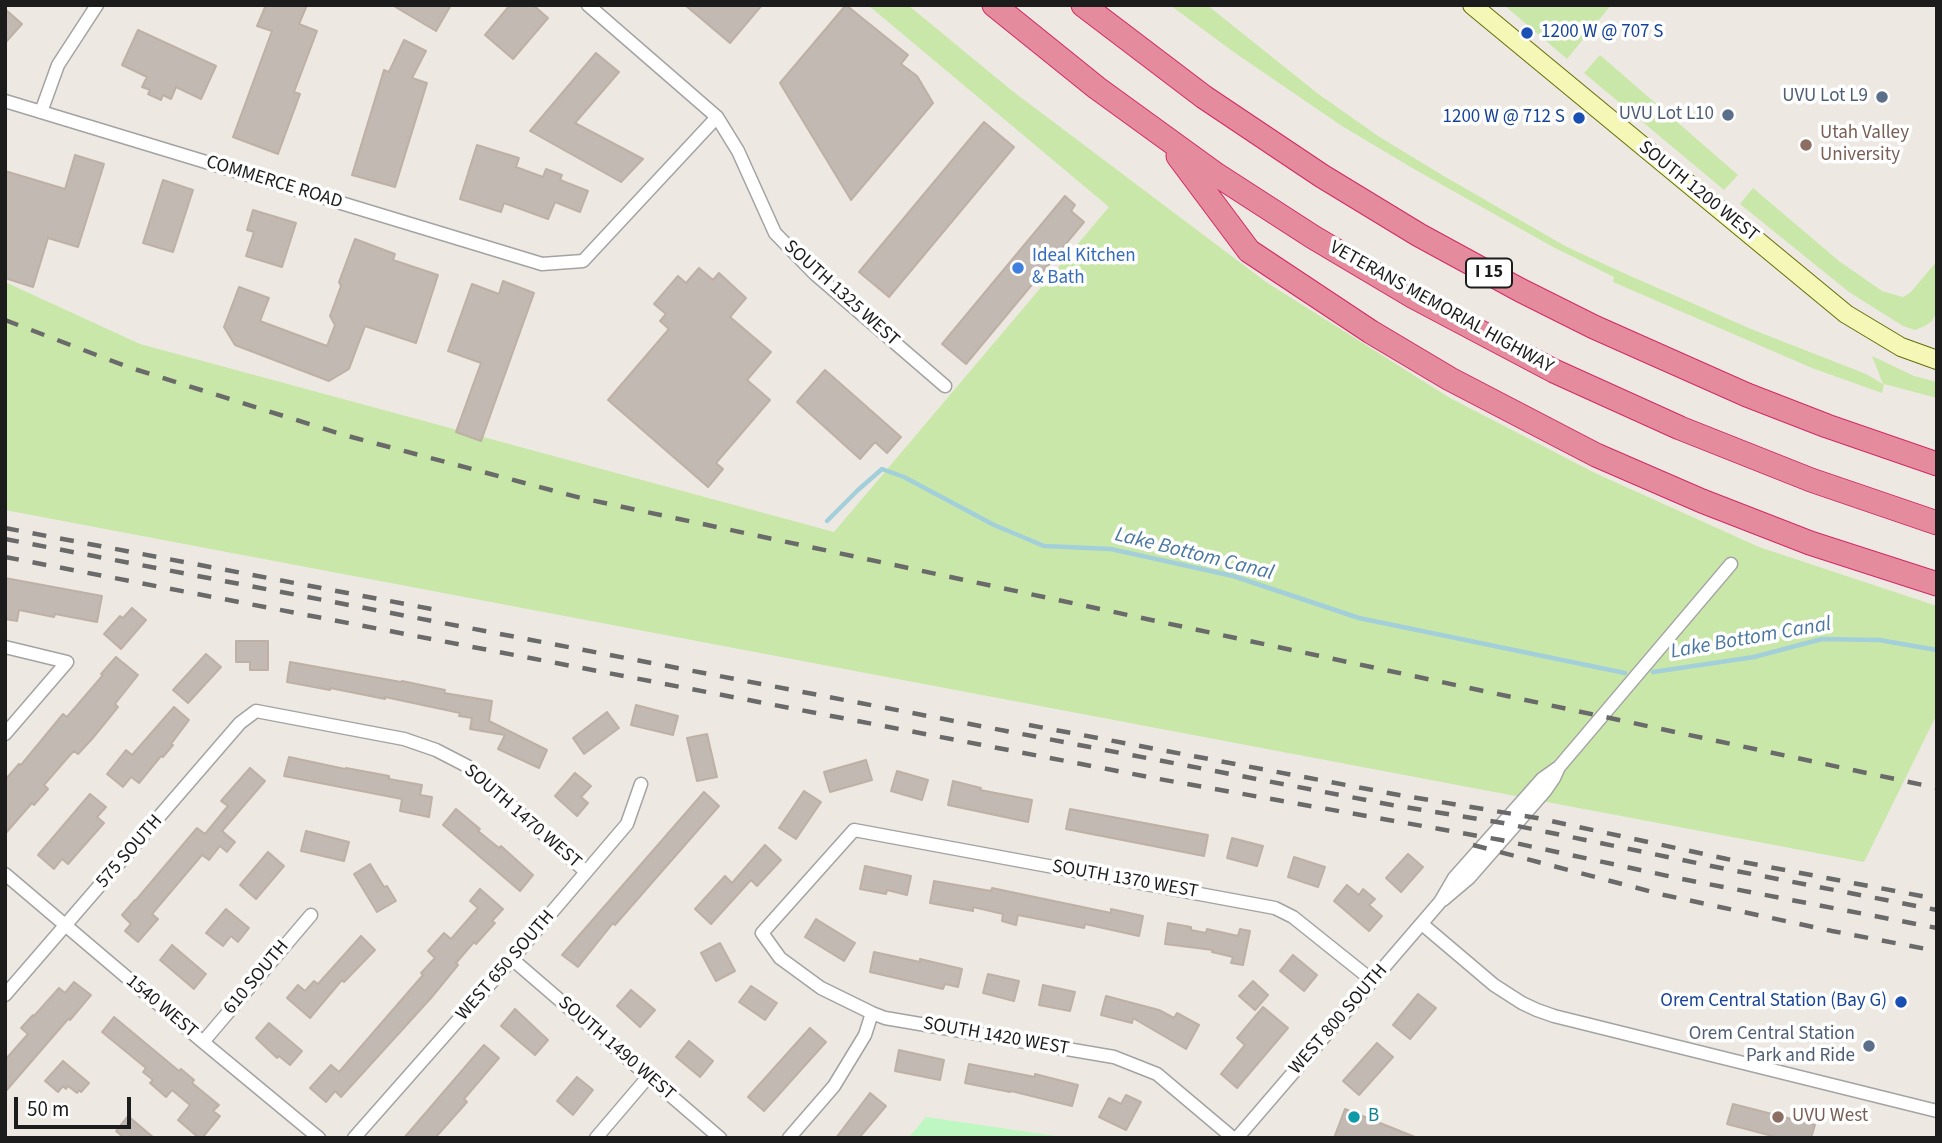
<!DOCTYPE html>
<html>
<head>
<meta charset="utf-8">
<style>
  body { margin:0 }
  #map { position:relative; width:1942px; height:1143px; overflow:hidden; background:#ede9e2; font-family:"Source Sans 3",sans-serif }
  canvas { display:block }
  .frame { position:absolute; inset:0; border:7px solid #1c1c1c; pointer-events:none }
  .scale { position:absolute; left:14px; top:1097px; width:117px; height:32px; box-sizing:border-box; border:4px solid #1c1c1c; border-top:0; padding-left:9px; font-size:21px; line-height:24px; white-space:nowrap; color:#1c1c1c; -webkit-text-stroke:5px #fff; paint-order:stroke }
</style>
</head>
<body>
<div id="map">
<canvas width="1942" height="1143"></canvas>
<div class="frame"></div>
<div class="scale">50 m</div>
</div>
<script>
const c = document.querySelector('canvas').getContext('2d');
c.lineJoin = 'round';
function fill(path, color) { c.fillStyle = color; c.fill(path, 'evenodd'); }
const toPath = rows => new Path2D(rows.map(r => 'M' + r).join(''));
function stroke(path, color, width, dash) { c.strokeStyle = color; c.lineWidth = width; c.lineCap = dash ? 'butt' : 'round'; c.setLineDash(dash || []); c.stroke(path); }
function write(font, color, halo, rows, align = 'center') {
  c.font = font + ' "Source Sans 3",sans-serif'; c.lineWidth = 7; c.setLineDash([]); c.textBaseline = 'middle'; c.strokeStyle = halo; c.fillStyle = color; for (const [text, x, y, turn = 0] of rows) {
    c.save(); c.translate(x, y); c.rotate((+turn || 0) * Math.PI / 180); c.textAlign = isNaN(turn) ? turn : align; if (halo) c.strokeText(text, 0, 0); c.fillText(text, 0, 0); c.restore();
  }
}
fill(toPath([
  [868,5,908,5,1011,90,1266,282,1450,398,1597,474,1759,547,1937,606,1937,714,1864,862,5,510,5,282,140,344,834,532,1109,207],
  [1170,5,1207,5,1317,93,1378,136,1442,175,1565,246,1619,271,1751,329,1866,374,1883,384,1872,356,1914,376,1937,382,1937,398,1884,384,1882,393,1812,368,1613,282,1614,277,1553,247,1414,169,1342,126,1235,53],
  [1504,5,1611,5,1567,59],
  [1600,55,1738,175,1724,190,1584,73],
  [1753,188,1839,261,1882,291,1903,297,1911,292,1937,261,1937,312,1932,321,1925,326,1915,330,1903,326,1849,292,1740,204]
]), '#c8e7a8');
fill(toPath([
  [926,1117,1070,1138,908,1138]
]), '#bff7c2');
stroke(toPath([
  [827,521,858,490,882,469,904,477,994,525,1044,546,1111,549,1233,576,1359,618,1625,673],
  [1653,672,1754,657,1822,639,1879,640,1937,650]
]), '#a3cfda', 4.5);
const building = toPath([
  [266,5,307,5,299,24,317,31,294,92,300,94,278,154,233,137,272,31,257,26,266,5],
  [392,5,451,5,436,31,392,5],
  [510,5,533,5,548,18,513,59,485,35,510,5],
  [685,5,762,5,730,43,685,5],
  [846,5,908,55,901,64,917,76,933,103,851,200,780,83,846,5],
  [5,9,22,24,5,43,5,9],
  [138,30,216,66,201,99,176,87,171,99,163,95,161,100,148,94,150,90,142,87,147,77,122,65,138,30],
  [404,40,426,51,412,78,427,83,395,187,352,175,384,70,389,72,404,40],
  [596,53,619,72,575,123,643,159,621,182,530,131,596,53],
  [984,122,1014,147,889,297,859,272,984,122],
  [477,145,519,158,516,167,543,177,546,169,562,175,560,180,588,191,580,212,555,202,548,219,504,203,501,212,460,199,477,145],
  [75,155,104,164,78,247,48,238,33,287,5,278,5,171,65,189,75,155],
  [163,180,193,190,173,252,143,243,163,180],
  [1065,196,1075,205,1071,211,1084,222,966,364,942,344,1065,196],
  [253,210,296,223,282,267,246,256,254,232,247,230,253,210],
  [355,239,395,254,393,260,438,275,416,343,365,326,349,369,329,381,235,345,224,327,239,287,269,298,260,321,327,346,335,325,330,316,341,286,339,282,355,239],
  [699,268,713,280,719,273,746,298,730,317,771,352,747,380,770,400,716,463,723,469,708,487,608,400,669,329,660,321,666,314,654,304,678,276,686,283,699,268],
  [503,281,534,293,481,441,456,432,481,363,448,351,472,284,499,294,503,281],
  [825,370,901,437,887,453,875,442,860,459,797,402,825,370],
  [5,578,102,596,97,622,55,614,54,617,19,610,17,621,5,619,5,578],
  [132,608,146,620,121,649,104,634,120,616,123,618,132,608],
  [236,641,268,641,268,670,250,670,250,662,236,662,236,641],
  [206,654,221,667,188,703,173,690,206,654],
  [116,657,138,675,115,704,118,707,92,739,78,754,74,751,70,755,44,785,48,789,34,805,32,803,5,834,5,780,19,764,21,765,63,714,67,717,103,675,101,674,116,657],
  [290,662,401,682,402,681,445,690,444,693,492,701,489,721,547,750,539,768,498,749,505,735,470,729,472,718,459,716,460,713,385,697,385,699,330,688,330,690,287,682,290,662],
  [636,705,678,716,673,735,631,725,636,705],
  [174,707,189,720,171,744,173,745,163,757,161,756,139,783,131,777,123,787,107,774,126,750,132,755,174,707],
  [607,712,619,728,584,754,573,738,607,712],
  [707,734,717,777,697,781,687,738,707,734],
  [289,757,345,769,346,768,389,776,389,779,422,785,420,795,432,797,429,817,400,811,402,799,284,776,289,757],
  [866,760,872,780,830,792,824,772,866,760],
  [250,768,265,781,222,831,235,842,227,852,220,846,209,860,202,855,152,914,158,919,138,942,125,931,131,924,122,915,135,900,136,900,197,828,205,834,228,806,221,801,250,768],
  [897,771,928,780,922,800,891,791,897,771],
  [575,773,591,786,581,797,588,803,577,816,555,796,575,773],
  [953,781,981,788,980,790,1032,800,1028,822,948,805,953,781],
  [804,791,821,802,796,839,779,828,804,791],
  [704,792,719,806,615,925,613,923,578,967,562,955,704,792],
  [90,794,106,807,97,817,104,823,68,864,62,859,54,869,38,855,90,794],
  [456,809,480,829,478,831,499,848,501,846,533,875,520,891,443,825,456,809],
  [1070,809,1208,835,1204,856,1066,829,1070,809],
  [306,831,349,842,344,861,301,851,306,831],
  [1232,838,1263,846,1257,866,1227,858,1232,838],
  [765,845,781,860,757,886,751,880,711,924,695,909,725,876,732,883,765,845],
  [268,852,284,866,256,899,240,885,268,852],
  [1408,854,1423,867,1401,892,1386,878,1408,854],
  [1294,857,1325,867,1318,887,1288,877,1294,857],
  [370,864,384,887,387,886,396,901,377,912,354,874,370,864],
  [865,866,911,876,907,895,887,890,886,894,860,889,865,866],
  [934,881,991,891,992,888,1111,913,1111,909,1143,916,1139,936,1085,924,1084,928,1018,915,1016,925,1002,921,1003,914,973,907,973,911,930,903,934,881],
  [1347,885,1359,895,1363,889,1375,899,1369,905,1382,916,1369,931,1334,901,1347,885],
  [480,889,503,909,492,921,495,923,476,944,474,942,456,963,458,965,431,998,341,1097,335,1091,326,1102,310,1088,331,1065,339,1072,423,975,421,973,435,958,428,951,444,933,451,939,478,908,470,901,480,889],
  [226,909,249,928,238,942,231,936,223,946,206,933,226,909],
  [816,919,855,943,844,961,805,937,816,919],
  [1168,923,1191,927,1191,930,1206,933,1207,929,1238,936,1240,929,1250,931,1243,965,1231,963,1233,957,1212,952,1213,950,1165,944,1168,923],
  [361,936,375,950,344,982,342,980,310,1018,287,998,298,985,305,991,314,981,318,984,361,936],
  [720,943,735,971,716,981,701,953,720,943],
  [172,945,206,974,194,989,160,960,172,945],
  [874,952,920,962,920,959,962,969,958,987,945,984,943,989,870,972,874,952],
  [1293,955,1317,975,1304,991,1280,971,1293,955],
  [988,974,1019,981,1014,1001,983,993,988,974],
  [1253,981,1268,995,1255,1010,1239,996,1253,981],
  [74,982,91,995,70,1020,69,1018,5,1092,5,1060,28,1034,21,1028,33,1015,34,1016,59,988,65,993,74,982],
  [1043,985,1075,992,1070,1011,1039,1005,1043,985],
  [751,986,777,1003,765,1020,739,1002,751,986],
  [631,990,655,1010,640,1027,617,1006,631,990],
  [1418,994,1436,1008,1410,1039,1393,1025,1418,994],
  [1106,996,1159,1010,1174,1018,1177,1013,1199,1025,1186,1049,1133,1018,1132,1023,1101,1015,1106,996],
  [1263,1007,1288,1028,1237,1088,1221,1074,1245,1045,1237,1038,1263,1007],
  [515,1009,548,1040,535,1055,501,1026,515,1009],
  [114,1017,179,1071,181,1069,194,1080,192,1083,219,1105,213,1111,220,1116,202,1138,199,1138,178,1120,190,1105,172,1090,166,1097,150,1083,153,1080,143,1072,146,1068,102,1032,114,1017],
  [269,1023,302,1051,290,1065,279,1056,277,1058,256,1038,269,1023],
  [810,1028,826,1042,764,1111,748,1097,810,1028],
  [689,1041,713,1061,700,1077,676,1057,689,1041],
  [1377,1043,1393,1057,1359,1095,1343,1081,1377,1043],
  [484,1045,499,1058,464,1099,467,1102,435,1138,404,1138,484,1045],
  [899,1050,944,1060,940,1080,895,1071,899,1050],
  [63,1061,89,1083,81,1092,79,1090,77,1093,68,1086,66,1089,63,1086,58,1092,45,1081,63,1061],
  [969,1064,1035,1077,1035,1074,1078,1085,1072,1106,1011,1091,1010,1092,965,1083,969,1064],
  [577,1077,593,1090,573,1115,557,1101,577,1077],
  [870,1093,886,1106,859,1138,836,1138,870,1093],
  [1126,1095,1141,1102,1126,1130,1099,1117,1109,1098,1121,1104,1126,1095],
  [1733,1104,1815,1125,1811,1138,1780,1138,1727,1124,1733,1104],
  [1345,1109,1415,1137,1415,1138,1334,1138,1345,1109],
  [128,1116,154,1138,124,1138,116,1131,128,1116]
]);
fill(building, '#c2b9b2');
stroke(building, '#beb0a5', 2);
const street = toPath([
  [588,5,717,117,738,151,775,233,815,274,945,386],
  [5,101,542,264,583,261,717,117],
  [41,112,58,65,97,5],
  [5,647,67,662,5,734],
  [5,874,203,1042,319,1138],
  [1443,900,1469,878,1545,791,1554,778,1559,767,1731,564],
  [1422,924,1494,985,1522,1003,1537,1010,1554,1016,1937,1111],
  [512,959,720,1138],
  [5,995,240,723,256,711,404,739,436,750,467,766,586,872],
  [203,1042,311,915],
  [354,1138,512,959,627,824,641,784],
  [596,1138,648,1077],
  [789,1138,834,1086,865,1035,872,1013],
  [1233,1138,1157,1074,1114,1057,885,1018,872,1013,821,988,780,958,762,933,854,830,1275,908,1293,917,1373,981],
  [1237,1138,1440,902,1454,878,1542,779,1559,767]
]);
const secondary = toPath([
  [1472,5,1846,314,1901,347,1937,360]
]);
const highway = toPath([
  [994,5,1097,88,1217,175,1313,237,1414,297,1554,371,1680,428,1811,480,1937,523],
  [1083,5,1204,97,1322,176,1419,235,1520,290,1594,327,1747,395,1827,426,1937,464],
  [1178,156,1249,251,1371,332,1450,379,1596,455,1702,501,1810,543,1937,584]
]);
stroke(street, '#a3a3a3', 15);
stroke(secondary, '#656f07', 20);
stroke(highway, '#d22865', 25);
stroke(street, '#fff', 12);
stroke(secondary, '#f5f7b6', 18);
stroke(highway, '#e48b9d', 23);
stroke(toPath([
  [5,320,128,367,344,435,581,498,1937,788],
  [5,528,442,611],
  [5,539,1392,805,1503,823,1726,869,1937,910],
  [5,557,1159,779,1501,840,1682,879,1937,928],
  [1029,725,1399,795,1537,818,1727,859,1937,899],
  [1473,845,1664,895,1832,931,1937,951]
]), '#6a6a6a', 4.5, [14, 14]);
for (const [x, y, r, color] of [
  [1527,33,7,"#1a4fb4"],
  [1882,97,7,"#5c6f8a"],
  [1728,115,7,"#5c6f8a"],
  [1579,118,7,"#1a4fb4"],
  [1806,145,7,"#8d6e63"],
  [1018,268,7,"#3f7fe0"],
  [1901,1002,7,"#1a4fb4"],
  [1869,1046,7,"#5c6f8a"],
  [1354,1117,7,"#0f9aa8"],
  [1778,1117,7,"#8d6e63"]
]) { const dot = new Path2D(); dot.arc(x, y, r, 0, 2 * Math.PI); c.fillStyle = color; c.fill(dot); stroke(dot, '#fff', 2.5); }
for (const [x, y, w] of [
  [1489,273,46]
]) { const box = new Path2D(); box.roundRect(x - w / 2, y - 14.5, w, 29, 5); c.fillStyle = '#fff'; c.fill(box); stroke(box, '#1c1c1c', 2); }
write('bold 18px', '#1c1c1c', null, [
  ["I 15",1489,273]
]);
write('19px', '#164399', '#fff', [
  ["1200 W @ 707 S",1541,33,"left"],
  ["1200 W @ 712 S",1565,118],
  ["Orem Central Station (Bay G)",1887,1002]
], 'right');
write('19px', '#4e5e75', '#fff', [
  ["UVU Lot L9",1868,97],
  ["UVU Lot L10",1714,115],
  ["Orem Central Station",1855,1035],
  ["Park and Ride",1855,1057]
], 'right');
write('19px', '#785e54', '#fff', [
  ["Utah Valley",1820,134],
  ["University",1820,156],
  ["UVU West",1792,1117]
], 'left');
write('19px', '#1c1c1c', '#fff', [
  ["COMMERCE ROAD",274,183,17],
  ["SOUTH 1200 WEST",1698,192,39],
  ["SOUTH 1325 WEST",841,294,42],
  ["VETERANS MEMORIAL HIGHWAY",1441,308,29],
  ["SOUTH 1470 WEST",522,817,41],
  ["575 SOUTH",130,852,-49],
  ["SOUTH 1370 WEST",1125,880,10],
  ["WEST 650 SOUTH",506,966,-49],
  ["610 SOUTH",257,978,-50],
  ["1540 WEST",161,1007,40],
  ["WEST 800 SOUTH",1339,1020,-49],
  ["SOUTH 1420 WEST",996,1037,10],
  ["SOUTH 1490 WEST",616,1049,41]
]);
write('19px', '#366cbe', '#fff', [
  ["Ideal Kitchen",1032,257],
  ["& Bath",1032,279]
], 'left');
write('19px', '#0d838f', '#fff', [
  ["B",1368,1117]
], 'left');
write('italic 21px', '#4977a1', '#fff', [
  ["Lake Bottom Canal",1194,555,14],
  ["Lake Bottom Canal",1751,639,-10]
]);
</script>
</body>
</html>
